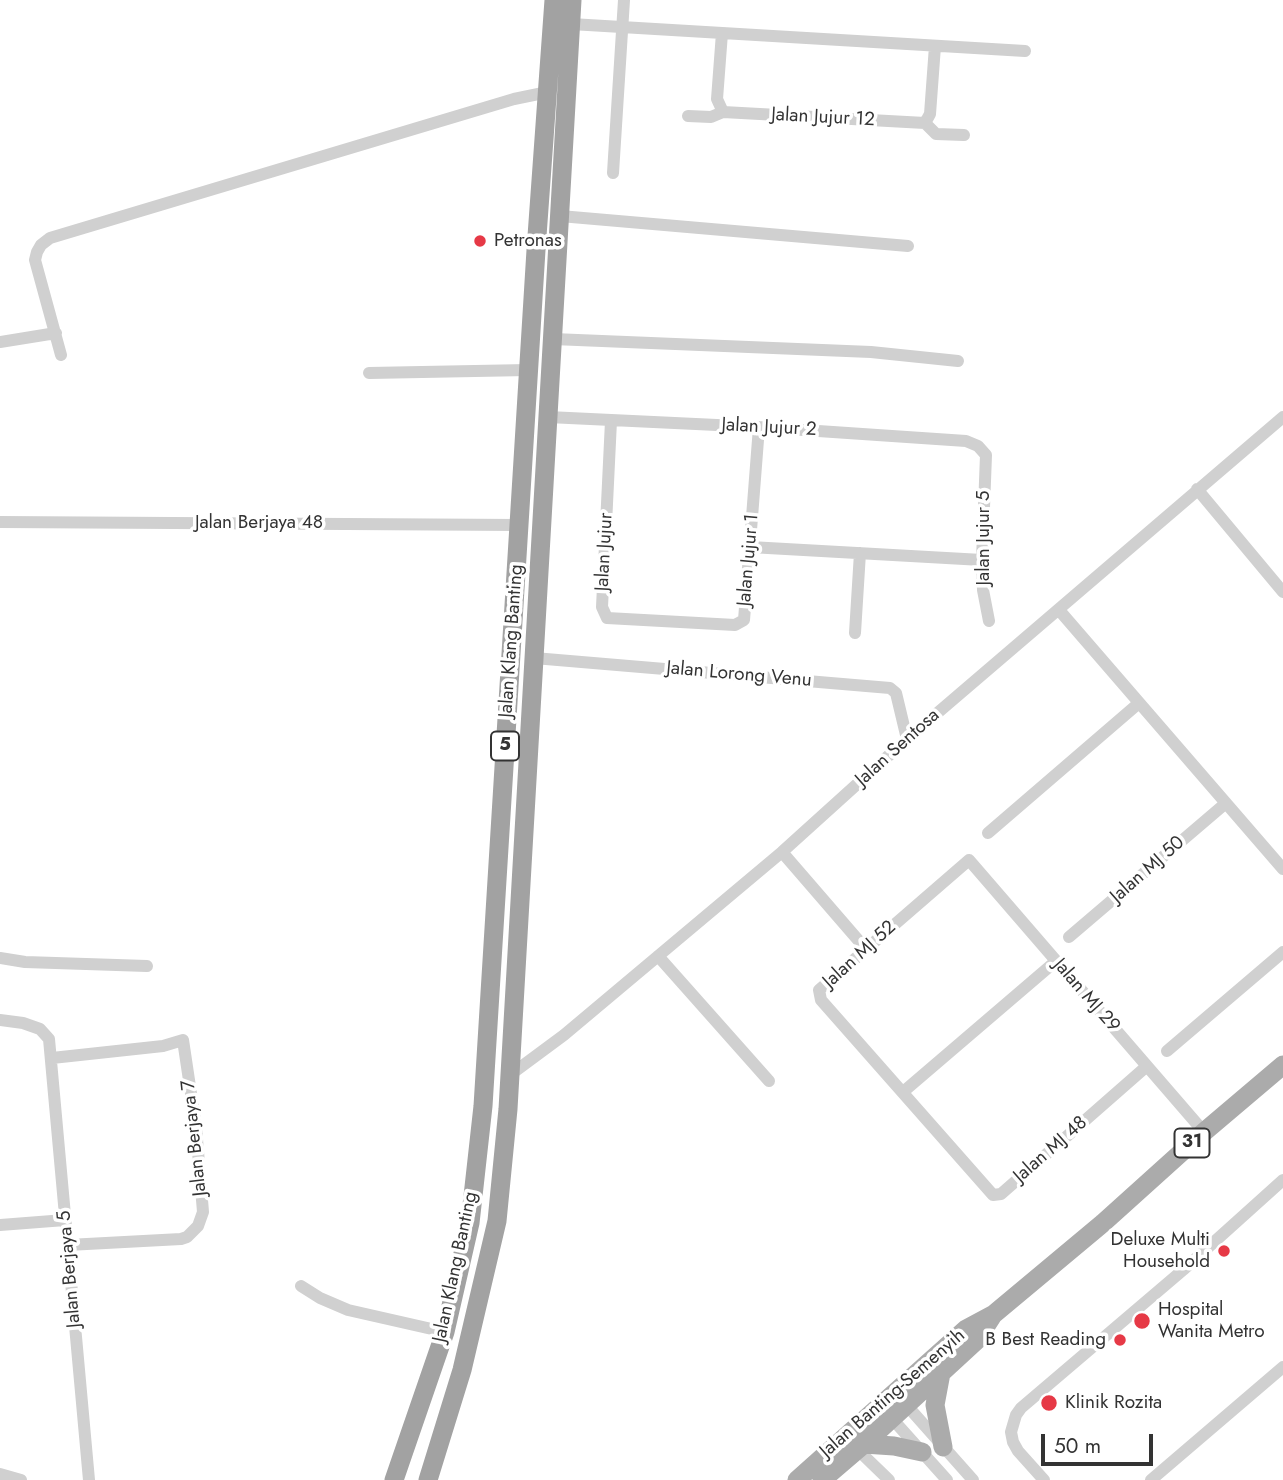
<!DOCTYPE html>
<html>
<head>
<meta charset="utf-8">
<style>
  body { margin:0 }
  #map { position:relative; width:1283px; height:1480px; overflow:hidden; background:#fff; font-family:Jost,sans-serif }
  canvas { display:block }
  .scale { position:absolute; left:1041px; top:1434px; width:112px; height:32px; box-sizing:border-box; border:4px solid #333; border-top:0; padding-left:9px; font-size:21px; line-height:24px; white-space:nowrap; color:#333; -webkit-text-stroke:5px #fff; paint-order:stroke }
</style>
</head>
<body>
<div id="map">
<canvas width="1283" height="1480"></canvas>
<div class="scale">50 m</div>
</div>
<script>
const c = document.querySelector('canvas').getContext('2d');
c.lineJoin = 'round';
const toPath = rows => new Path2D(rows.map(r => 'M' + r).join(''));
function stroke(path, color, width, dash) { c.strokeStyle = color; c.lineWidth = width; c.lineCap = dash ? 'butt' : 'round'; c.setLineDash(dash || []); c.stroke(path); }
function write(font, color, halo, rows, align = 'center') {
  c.font = font + ' Jost,sans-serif'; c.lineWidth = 7; c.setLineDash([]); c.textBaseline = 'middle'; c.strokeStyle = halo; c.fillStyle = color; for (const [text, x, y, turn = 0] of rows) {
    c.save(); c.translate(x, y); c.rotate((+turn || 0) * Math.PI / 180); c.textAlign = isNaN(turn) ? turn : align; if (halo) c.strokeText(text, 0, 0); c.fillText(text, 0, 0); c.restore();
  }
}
stroke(toPath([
  [571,24,1025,51],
  [722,33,717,99,723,112,925,123,930,114,935,46],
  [688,116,711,117,723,112],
  [925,123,936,134,964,135],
  [613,173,624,0],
  [560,216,908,246],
  [553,339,871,352,958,361],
  [0,342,56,333],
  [61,355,35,260,37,252,41,245,50,238,514,99,548,92],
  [369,373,528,370],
  [548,417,759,427,966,441,978,446,986,455,982,560,983,590,989,621],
  [611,421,602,607,607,618,735,625,744,620,759,427],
  [1197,489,1283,592],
  [0,522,519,525],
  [750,547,982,560],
  [1059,610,1283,869],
  [855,633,860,553],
  [534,658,890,688,896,693,907,739],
  [988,833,1139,703],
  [782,852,865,948],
  [1069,937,1226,803],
  [658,956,769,1081],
  [0,958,25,962,147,966],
  [0,1020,23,1023,40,1029,49,1039,89,1480],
  [1167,1051,1283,952],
  [52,1058,163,1046,183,1040,196,1127,203,1212,198,1226,187,1237,181,1239,68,1245],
  [1147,1066,1001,1194,993,1195,821,1000,819,990,969,860,1204,1132],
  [510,1075,564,1035,782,852,907,739,1283,417],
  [903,1092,1056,961],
  [0,1225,65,1220],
  [301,1286,320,1298,348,1310,445,1332],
  [902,1400,973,1480],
  [887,1413,947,1480],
  [858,1450,889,1480],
  [0,1474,21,1480],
  [1044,1480,1018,1451,1013,1442,1011,1432,1016,1415,1021,1408,1183,1270,1283,1180],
  [1151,1480,1283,1367]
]), '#d0d0d0', 12);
stroke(toPath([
  [941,1373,935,1405,943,1447],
  [864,1444,894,1446,922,1452],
  [797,1480,966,1329,994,1314,1103,1223,1204,1132,1283,1065],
  [822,1480,864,1444,977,1340,993,1315]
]), '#ababab', 19);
stroke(toPath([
  [394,1480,445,1332,470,1223,483,1106,536,250,554,0],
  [428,1480,462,1370,497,1221,508,1109,572,0]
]), '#a2a2a2', 19);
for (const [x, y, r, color] of [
  [480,241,7,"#e63946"],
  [1224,1251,7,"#e63946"],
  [1142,1321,9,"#e63946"],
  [1120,1340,7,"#e63946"],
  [1049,1403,9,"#e63946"]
]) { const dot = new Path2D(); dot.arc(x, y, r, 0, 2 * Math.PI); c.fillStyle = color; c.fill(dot); stroke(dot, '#fff', 2.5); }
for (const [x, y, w] of [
  [505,746,28],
  [1192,1143,35]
]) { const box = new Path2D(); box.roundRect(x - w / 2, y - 14.5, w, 29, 5); c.fillStyle = '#fff'; c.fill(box); stroke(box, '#333', 2); }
write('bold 18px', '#333', null, [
  ["5",505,746],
  ["31",1192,1143]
]);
write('19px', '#333', '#fff', [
  ["Jalan Jujur 12",823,118,3],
  ["Jalan Jujur 2",769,428,3],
  ["Jalan Berjaya 48",259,523],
  ["Jalan Jujur 5",984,538,-90],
  ["Jalan Jujur",605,552,-87],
  ["Jalan Jujur 1",749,560,-85],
  ["Jalan Klang Banting",512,641,-86],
  ["Jalan Lorong Venu",739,675,5],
  ["Jalan Sentosa",898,748,-42],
  ["Jalan MJ 50",1148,870,-41],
  ["Jalan MJ 52",860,955,-42],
  ["Jalan MJ 29",1086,996,49],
  ["Jalan Berjaya 7",195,1138,-96],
  ["Jalan MJ 48",1051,1150,-41],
  ["Jalan Klang Banting",456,1267,-78],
  ["Jalan Berjaya 5",70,1269,-95],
  ["Jalan Banting-Semenyih",893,1394,-41]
]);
write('19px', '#333', '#fff', [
  ["Petronas",494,241],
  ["Deluxe Multi",1210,1240,"right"],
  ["Household",1210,1262,"right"],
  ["Hospital",1158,1310],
  ["Wanita Metro",1158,1332],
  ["B Best Reading",1106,1340,"right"],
  ["Klinik Rozita",1065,1403]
], 'left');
</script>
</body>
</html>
